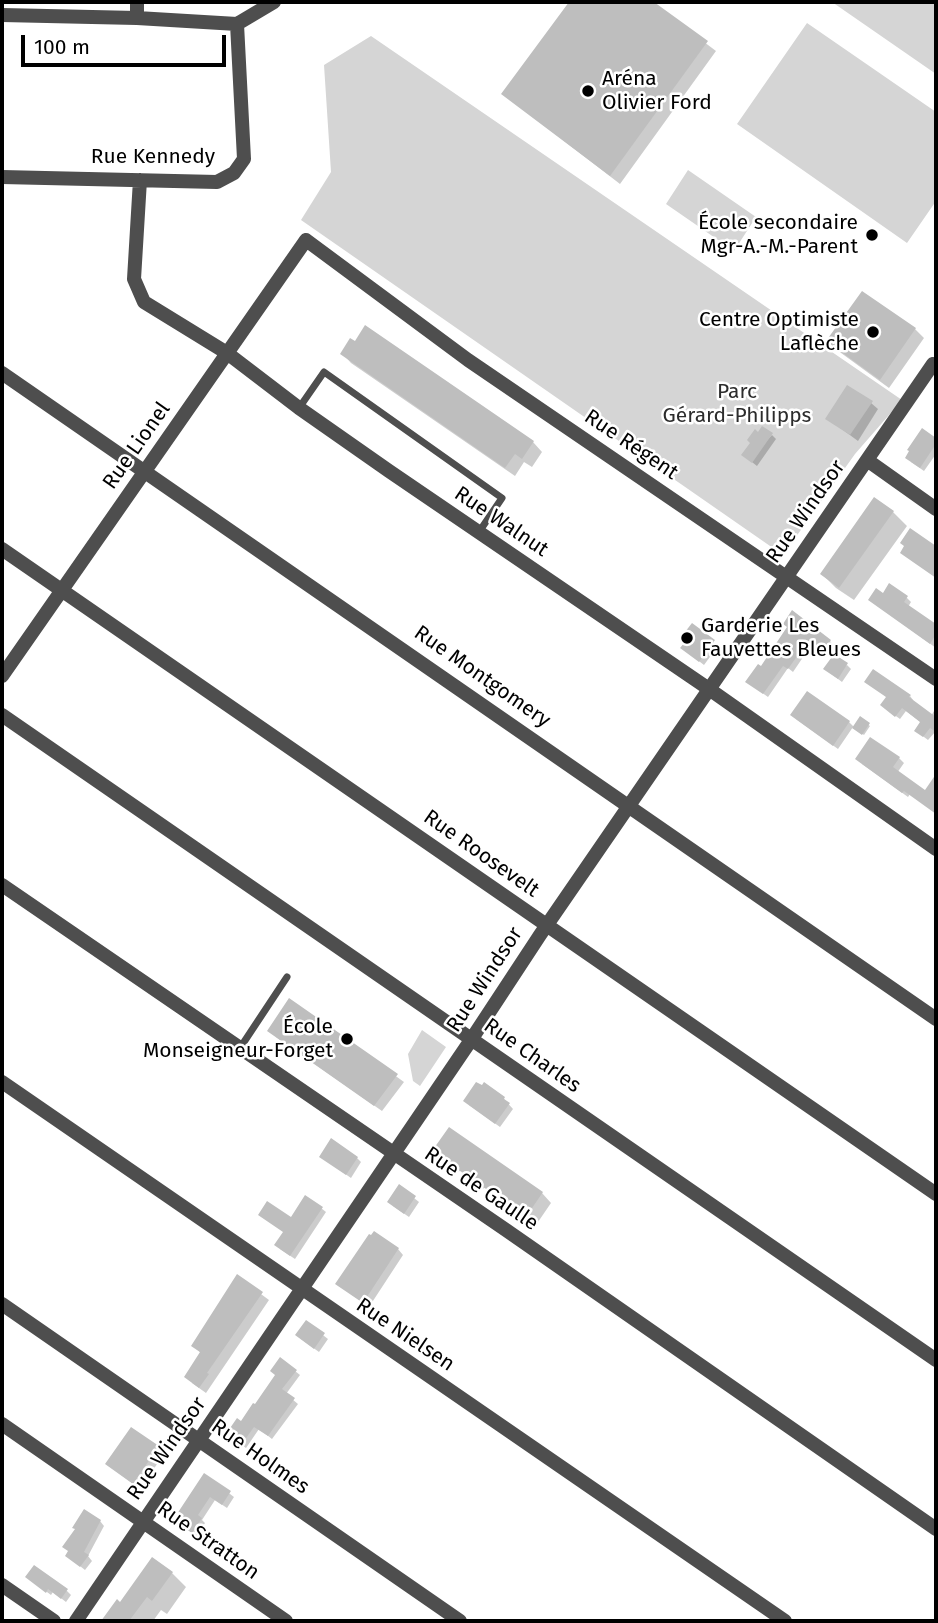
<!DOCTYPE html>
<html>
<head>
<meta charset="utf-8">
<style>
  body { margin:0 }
  #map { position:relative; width:938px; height:1623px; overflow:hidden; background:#fff; font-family:"Fira Sans",sans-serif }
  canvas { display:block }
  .frame { position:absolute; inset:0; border:4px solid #000; pointer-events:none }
  .scale { position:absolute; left:21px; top:35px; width:205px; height:32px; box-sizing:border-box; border:4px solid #000; border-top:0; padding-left:9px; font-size:21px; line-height:24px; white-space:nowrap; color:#000; -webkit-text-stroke:5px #fff; paint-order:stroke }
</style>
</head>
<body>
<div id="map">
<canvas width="938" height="1623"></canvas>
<div class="frame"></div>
<div class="scale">100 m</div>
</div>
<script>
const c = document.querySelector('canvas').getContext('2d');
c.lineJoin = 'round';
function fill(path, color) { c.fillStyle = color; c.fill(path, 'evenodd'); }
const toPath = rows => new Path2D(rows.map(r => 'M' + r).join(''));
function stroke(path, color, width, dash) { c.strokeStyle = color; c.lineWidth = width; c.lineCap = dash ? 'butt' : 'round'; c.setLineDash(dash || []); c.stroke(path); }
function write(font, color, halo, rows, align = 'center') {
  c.font = font + ' "Fira Sans",sans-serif'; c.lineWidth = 5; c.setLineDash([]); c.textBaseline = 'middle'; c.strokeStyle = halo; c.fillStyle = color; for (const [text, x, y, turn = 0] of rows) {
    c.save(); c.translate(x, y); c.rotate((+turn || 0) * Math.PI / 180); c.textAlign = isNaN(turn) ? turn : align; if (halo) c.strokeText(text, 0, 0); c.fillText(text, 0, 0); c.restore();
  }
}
fill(toPath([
  [832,2,936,2,936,74],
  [807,23,936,112,936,201,907,243,737,124],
  [371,36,902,400,855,454,783,555,301,220,331,172,324,65],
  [688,170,756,217,734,251,666,204],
  [422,1030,446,1047,420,1086,413,1081,408,1054]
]), '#d5d5d5');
fill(toPath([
  [571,2,651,2,716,51,620,184,503,94],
  [366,328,533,442,542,452,532,467,524,462,515,476,351,363,342,353,355,344],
  [915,329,924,338,889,388,837,350,828,341],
  [871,403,878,409,858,441,828,419],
  [922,431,936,440,936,454,924,471,911,462],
  [772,435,776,439,757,466,748,459],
  [874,499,893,512,907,526,854,600,836,588,822,574],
  [883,595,907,598,911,602,908,607,936,626,936,648,870,600],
  [692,626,718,646,704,665,687,652],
  [789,627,830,641,833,645,827,654,812,644,793,672,788,668,768,697,751,685],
  [847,665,851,669,842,682,830,673],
  [910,696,913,700,912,702,931,716,934,711,936,713,936,731,928,740,920,734,922,723,906,711,900,719,886,709],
  [796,719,849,722,854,727,860,719,870,726,864,735,853,727,838,749],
  [899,758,904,763,897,773,925,792,936,778,936,813,910,794,908,797,862,764],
  [290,1000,404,1082,382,1111,276,1037],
  [484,1085,504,1099,513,1109,500,1127,469,1105],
  [357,1158,361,1162,351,1178,325,1160],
  [444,1160,542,1193,551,1203,538,1222,508,1201,506,1204,485,1188,481,1189,471,1179,460,1171,457,1172],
  [399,1186,419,1202,409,1217,393,1206],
  [321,1208,326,1212,295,1259,280,1249,292,1219],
  [398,1249,403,1255,369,1307,337,1284],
  [238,1277,269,1300,206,1393,192,1383,201,1353,193,1346],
  [306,1322,328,1339,319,1352,301,1339],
  [295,1371,300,1375,286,1394,298,1404,272,1439,259,1429,246,1448,232,1438,241,1424],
  [157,1448,164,1454,140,1489,107,1464],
  [205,1475,234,1497,227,1508,215,1500,202,1520,205,1523,197,1536,179,1524],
  [100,1521,104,1526,88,1556,92,1561,85,1570,71,1559,77,1530],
  [172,1573,186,1587,167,1614,161,1610,153,1621,103,1621,120,1604],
  [32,1581,67,1591,71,1595,66,1602,53,1592,51,1595]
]), '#0003');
fill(toPath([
  [569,2,654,2,708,41,610,176,501,94],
  [862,291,916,328,880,380,826,341],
  [365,325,534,441,522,459,515,454,505,468,340,354,350,338,355,341],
  [847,385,873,401,850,435,825,419],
  [762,426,773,433,752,463,741,455,750,443,747,440,755,429,758,432],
  [922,428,936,438,936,444,920,468,905,458,909,451,907,450],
  [874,497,894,511,839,588,820,574],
  [910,528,936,546,936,578,900,553,904,546,900,543],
  [889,583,908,596,904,602,936,624,936,634,930,644,868,600,876,588,883,593],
  [792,610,831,640,822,652,808,641,788,669,783,666,763,694,745,682,758,664,761,666,787,627,783,624],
  [692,623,715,640,699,662,680,648,690,636,685,632],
  [834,654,848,663,838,679,823,669],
  [873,669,911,695,909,697,936,717,936,732,930,728,923,737,914,731,920,722,902,708,895,717,880,705,886,697,864,682],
  [807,691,850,721,833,746,790,715],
  [860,716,870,723,862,735,852,728],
  [870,737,900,757,893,767,925,790,936,774,936,814,904,791,902,793,855,759],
  [289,998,398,1074,374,1106,267,1031],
  [476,1082,482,1085,484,1082,505,1097,504,1099,510,1103,495,1124,463,1101],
  [449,1127,543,1192,528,1214,498,1193,496,1196,474,1180,470,1181,465,1174,449,1163,446,1164,432,1151],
  [331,1138,358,1157,346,1175,319,1157],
  [399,1184,416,1196,404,1214,387,1202],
  [305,1195,323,1207,290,1256,274,1245,283,1232,258,1215,267,1201,291,1217],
  [374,1231,399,1248,363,1303,335,1284,369,1234,371,1235],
  [237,1274,263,1292,207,1373,209,1374,199,1388,184,1377,200,1352,191,1346],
  [306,1320,325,1333,314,1349,295,1335],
  [280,1357,297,1370,282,1389,295,1398,268,1436,254,1427,241,1445,226,1434,237,1418,241,1421,253,1403,255,1404,275,1375,270,1371],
  [131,1427,159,1446,133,1484,105,1464],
  [204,1473,231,1491,222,1505,210,1497,198,1515,202,1518,192,1533,173,1520],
  [84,1509,101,1520,84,1552,89,1555,80,1567,65,1556,68,1551,62,1547,75,1529,72,1528],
  [152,1557,173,1572,152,1601,147,1597,129,1621,101,1621,117,1599,120,1602],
  [34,1565,68,1589,61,1599,48,1589,46,1593,25,1577]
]), '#bebebe');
stroke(toPath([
  [299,408,324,372,502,498,479,532],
  [240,1048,287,977]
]), '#4e4e4e', 7);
stroke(toPath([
  [2,15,137,18,237,24,274,2],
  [137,18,137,2],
  [2,177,217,182,234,173,244,159,237,24],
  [140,180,134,279,144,302,227,353,299,408,389,471,709,689,936,849],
  [2,373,936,1019],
  [867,460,936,509],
  [2,549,936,1194],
  [2,676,306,240,468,360,936,679],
  [2,715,936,1360],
  [2,885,506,1230,936,1529],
  [2,1082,785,1621],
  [2,1304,460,1621],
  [2,1424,286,1621],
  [2,1585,54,1621],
  [76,1621,471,1040,540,935,933,364]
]), '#4e4e4e', 14);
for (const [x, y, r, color] of [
  [588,91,7,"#000"],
  [872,235,7,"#000"],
  [873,332,7,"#000"],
  [687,638,7,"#000"],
  [347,1039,7,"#000"]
]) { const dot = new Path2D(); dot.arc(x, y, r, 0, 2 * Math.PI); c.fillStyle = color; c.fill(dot); stroke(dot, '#fff', 2.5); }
write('21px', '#000', '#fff', [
  ["Aréna",602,79,"left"],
  ["Olivier Ford",602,103,"left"],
  ["École secondaire",858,223],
  ["Mgr-A.-M.-Parent",858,247],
  ["Centre Optimiste",859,320],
  ["Laflèche",859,344],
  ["Garderie Les",701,626,"left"],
  ["Fauvettes Bleues",701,650,"left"],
  ["École",333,1027],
  ["Monseigneur-Forget",333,1051]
], 'right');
write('21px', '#000', '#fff', [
  ["Rue Kennedy",153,157],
  ["Rue Régent",631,445,34],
  ["Rue Lionel",137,446,-55],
  ["Rue Windsor",806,512,-55],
  ["Rue Walnut",501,522,34],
  ["Rue Montgomery",482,677,35],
  ["Rue Roosevelt",481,854,35],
  ["Rue Windsor",485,980,-57],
  ["Rue Charles",532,1056,35],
  ["Rue de Gaulle",481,1189,34],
  ["Rue Nielsen",405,1335,34],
  ["Rue Windsor",167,1449,-55],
  ["Rue Holmes",260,1457,35],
  ["Rue Stratton",208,1541,35]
]);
write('21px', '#2c2c2c', '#fff', [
  ["Parc",737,392],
  ["Gérard-Philipps",737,416]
]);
</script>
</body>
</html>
